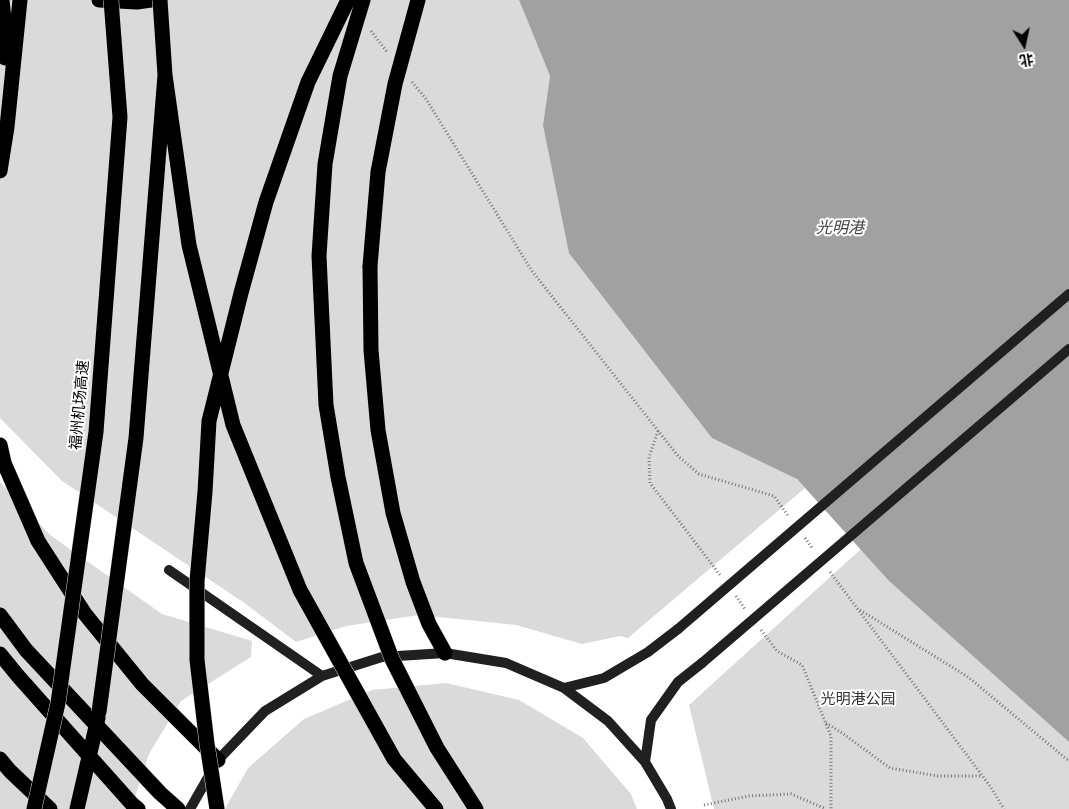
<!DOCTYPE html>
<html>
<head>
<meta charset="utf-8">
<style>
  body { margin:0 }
  #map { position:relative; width:1069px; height:809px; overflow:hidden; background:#fff; font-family:"PT Sans Narrow","Noto Sans SC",sans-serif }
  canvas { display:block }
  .north { position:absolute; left:999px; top:20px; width:50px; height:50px; -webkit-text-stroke:4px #fff; paint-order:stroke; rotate:170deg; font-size:14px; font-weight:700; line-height:20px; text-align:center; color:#000 }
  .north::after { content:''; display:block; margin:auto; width:18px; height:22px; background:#000; clip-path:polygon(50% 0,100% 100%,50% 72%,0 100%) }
</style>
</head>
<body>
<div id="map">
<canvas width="1069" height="809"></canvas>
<div class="north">北</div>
</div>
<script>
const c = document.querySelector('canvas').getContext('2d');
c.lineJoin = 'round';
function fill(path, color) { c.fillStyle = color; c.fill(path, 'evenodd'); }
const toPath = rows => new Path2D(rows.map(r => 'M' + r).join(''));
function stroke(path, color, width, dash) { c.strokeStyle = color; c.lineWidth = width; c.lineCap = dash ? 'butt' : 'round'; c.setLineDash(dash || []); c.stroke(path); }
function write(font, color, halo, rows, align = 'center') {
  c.font = font + ' "PT Sans Narrow","Noto Sans SC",sans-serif'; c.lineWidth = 4; c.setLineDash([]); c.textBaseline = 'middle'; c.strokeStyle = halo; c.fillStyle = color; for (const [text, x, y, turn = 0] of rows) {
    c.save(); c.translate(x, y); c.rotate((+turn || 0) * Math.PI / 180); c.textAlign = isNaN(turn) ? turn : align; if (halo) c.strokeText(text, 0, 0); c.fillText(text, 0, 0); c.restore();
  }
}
fill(toPath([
  [0,0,519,0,550,76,543,125,797,479,805,488,628,638,620,636,582,644,516,625,419,615,346,626,296,642,243,602,62,481,0,418],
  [0,482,50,535,162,614,252,641,251,657,181,701,149,754,131,809,0,809],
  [861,549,889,581,1069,742,1069,809,714,809,689,705],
  [446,683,519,700,583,738,631,794,637,809,225,809,248,768,304,719,372,690]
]), '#dadada');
fill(toPath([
  [519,0,1069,0,1069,742,889,581,797,479,712,438,569,253,543,125,550,76]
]), '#a1a1a1');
const highway = toPath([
  [2,0,5,28,5,58],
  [99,0,137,2,151,0],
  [0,171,7,127,20,0],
  [370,266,371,350,378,430,393,513,413,582,429,624,445,653],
  [0,445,4,463,38,541,85,614,142,684,218,760],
  [0,615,26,650,160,793,178,809],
  [0,654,18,676,132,804,138,809],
  [0,759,10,771,50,809],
  [77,809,98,718]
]);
stroke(highway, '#dbdbdb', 16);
stroke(toPath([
  [371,31,387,52],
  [412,82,426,99,532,271,678,456,699,474,774,496,789,517],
  [658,431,649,457,650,483,720,575],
  [805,538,813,549],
  [830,572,990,786,1004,809],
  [736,596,745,609],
  [860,610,968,677,1069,761],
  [761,630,777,651,802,665,831,736,831,809],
  [826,723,842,733,890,768,938,776,982,776],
  [704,805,749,796,791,794,826,809]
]), '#757575', 3, [1, 2.5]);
stroke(toPath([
  [169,570,322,676],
  [564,688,604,678,648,652,678,629],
  [645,762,651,720,678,682,702,663],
  [190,809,218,760,265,711,322,676,382,657,445,653,506,663,564,688,608,721,645,762,667,799,671,809]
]), '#202020', 10);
stroke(highway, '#000', 15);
const highwayBridge = toPath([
  [363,0,340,76,325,164,319,256,326,405,338,477,356,563,392,659,437,748,476,809],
  [165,75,189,245,233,425,300,590,394,759,436,809],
  [370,266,378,172,395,84,418,0],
  [99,712,136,438,165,75,160,0],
  [34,809,58,703,96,432,120,117,111,0],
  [217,809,207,744,197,660,197,581,205,492,209,421,241,293,266,202,308,82,348,0]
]);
stroke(highwayBridge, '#dbdbdb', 16, []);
stroke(toPath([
  [678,629,1069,294],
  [702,663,1069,349]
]), '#202020', 10);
stroke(highwayBridge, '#000', 15);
write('15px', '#000', '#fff', [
  ["福州机场高速",80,405,-85]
]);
write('15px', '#313131', '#fff', [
  ["光明港公园",858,700]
]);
write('italic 16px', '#424242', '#fff', [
  ["光明港",840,228]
]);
</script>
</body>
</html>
